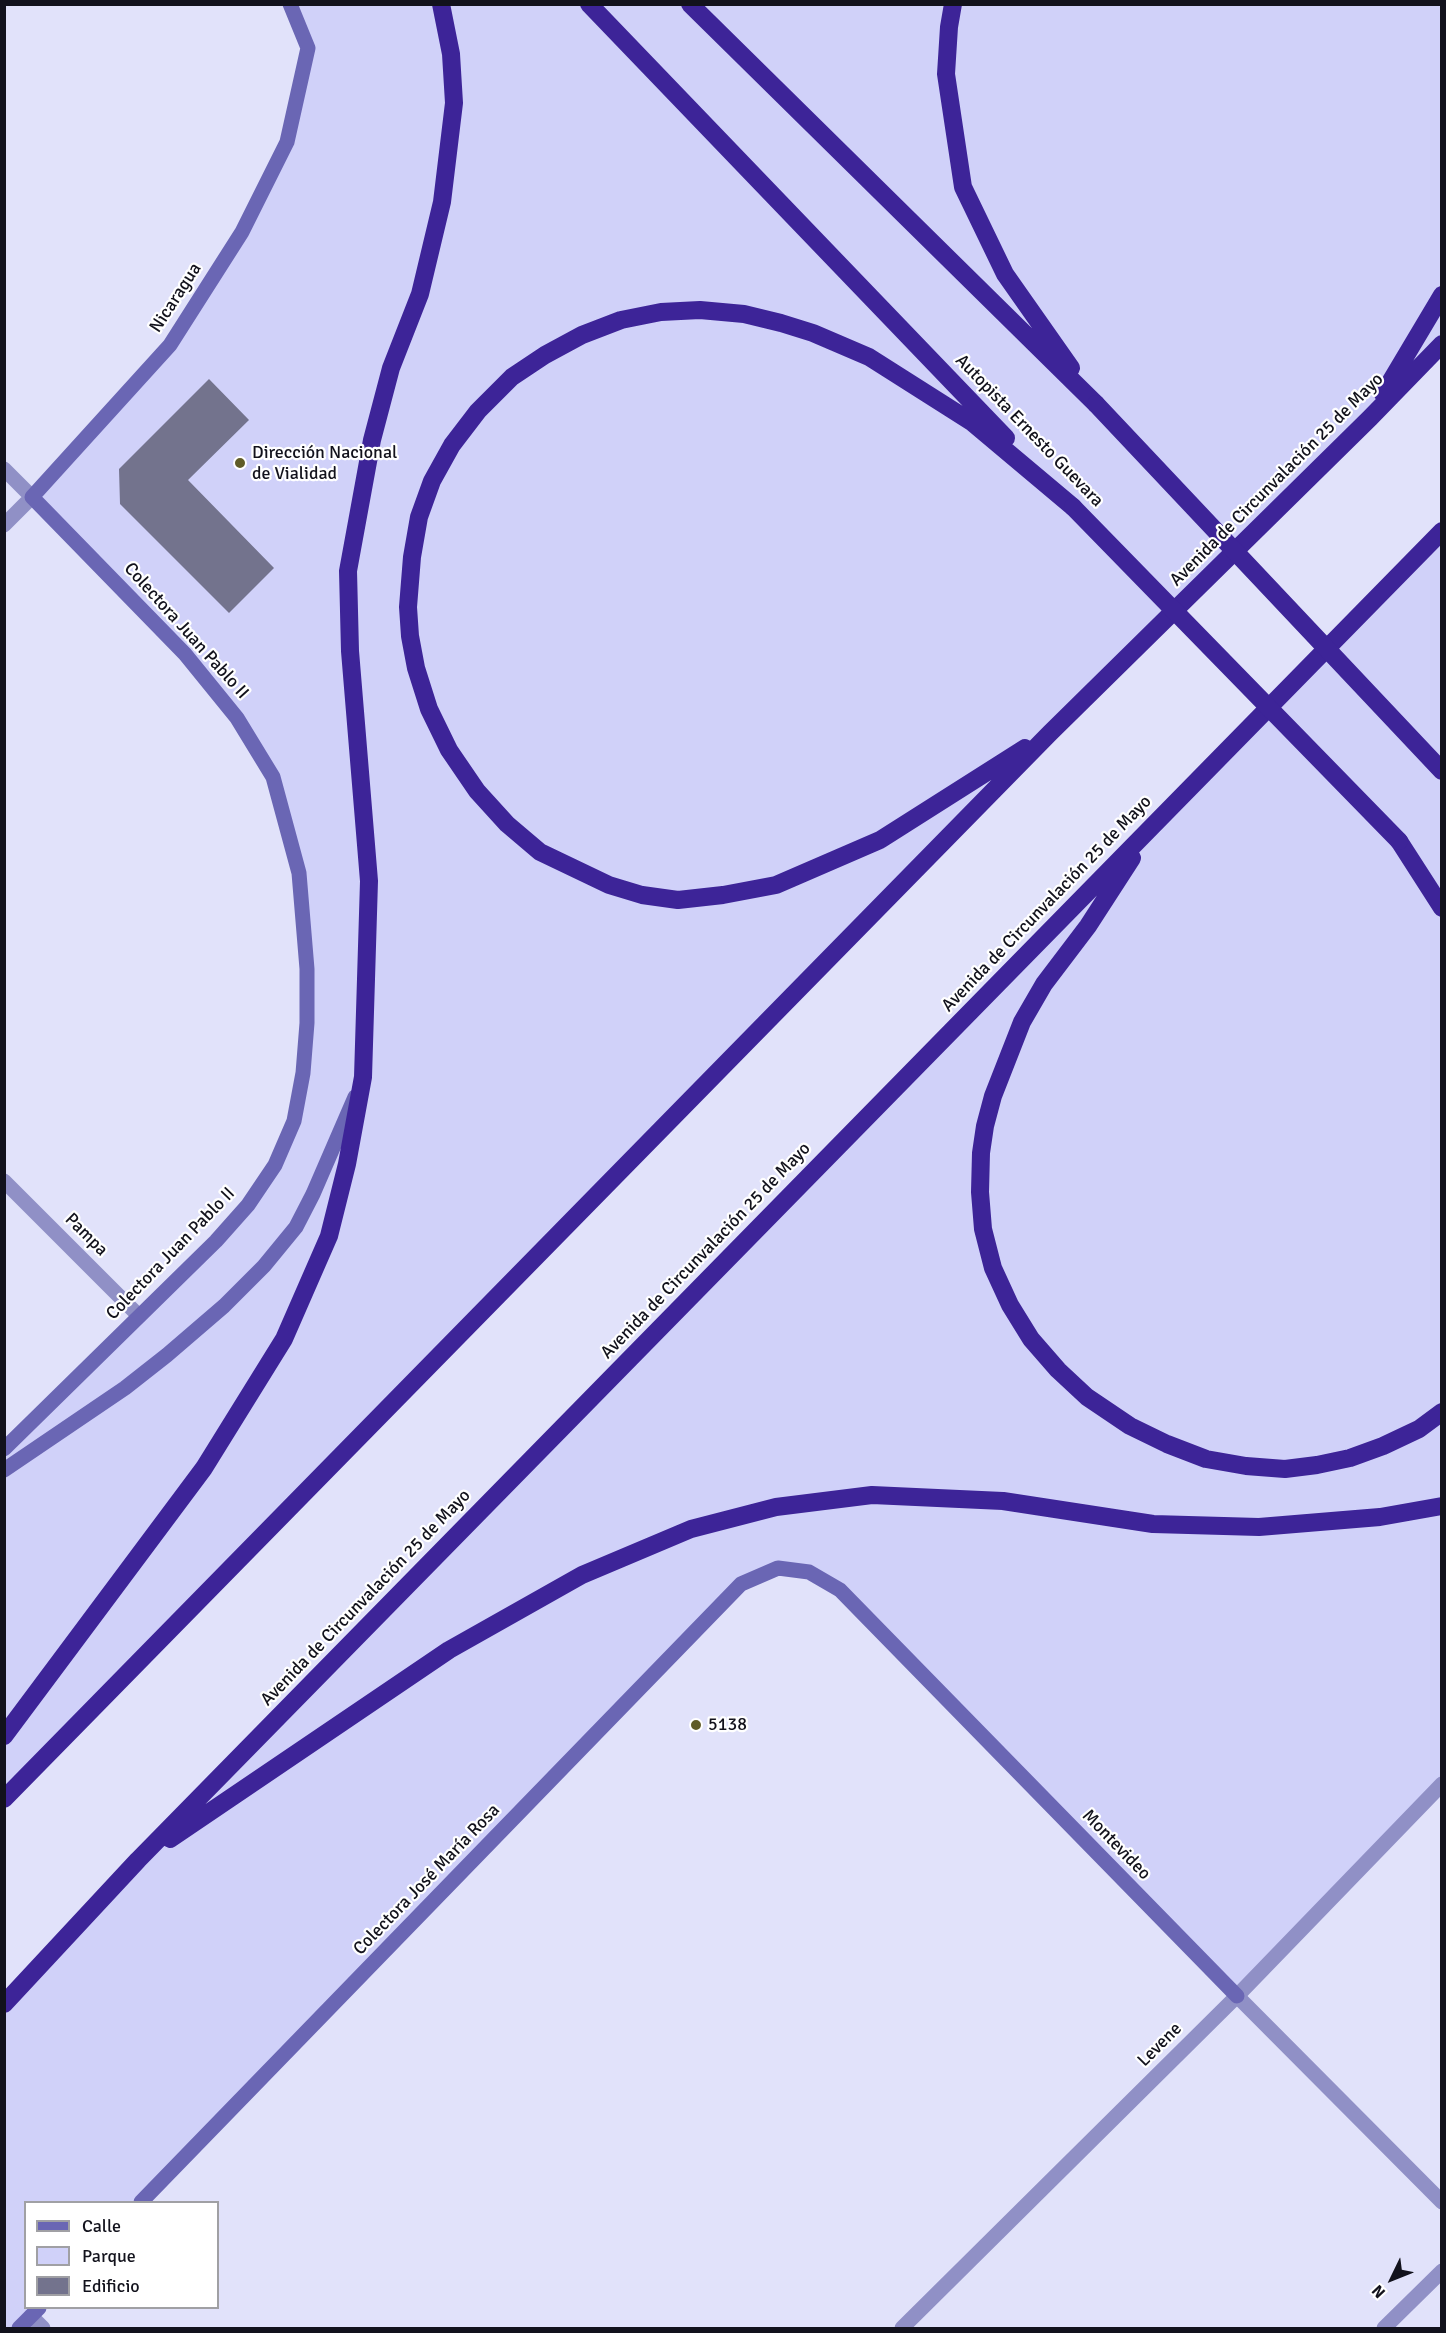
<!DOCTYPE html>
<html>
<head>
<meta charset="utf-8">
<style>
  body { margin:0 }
  #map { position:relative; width:1446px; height:2333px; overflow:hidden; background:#e1e2fa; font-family:Signika,sans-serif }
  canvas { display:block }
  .frame { position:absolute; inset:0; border:6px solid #12121c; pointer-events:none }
  .legend { position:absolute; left:24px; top:2201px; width:195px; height:108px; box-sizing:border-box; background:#fff; border:2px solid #a0a0a4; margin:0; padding:8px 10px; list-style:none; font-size:18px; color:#12121c }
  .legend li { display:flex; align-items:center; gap:12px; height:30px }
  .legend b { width:30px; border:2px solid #a0a0a4 }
  .north { position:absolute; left:1362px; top:2249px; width:60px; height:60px; -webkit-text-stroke:4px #fff; paint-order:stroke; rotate:227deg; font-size:16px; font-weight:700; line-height:24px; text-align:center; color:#12121c }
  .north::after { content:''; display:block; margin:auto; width:21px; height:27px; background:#12121c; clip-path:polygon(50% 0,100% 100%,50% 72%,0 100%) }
</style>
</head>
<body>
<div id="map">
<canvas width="1446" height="2333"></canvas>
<div class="frame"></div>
<ul class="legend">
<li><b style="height:8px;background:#6a66b4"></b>Calle</li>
<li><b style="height:16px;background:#d0d1f9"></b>Parque</li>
<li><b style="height:16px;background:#73738d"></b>Edificio</li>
</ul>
<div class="north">N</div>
</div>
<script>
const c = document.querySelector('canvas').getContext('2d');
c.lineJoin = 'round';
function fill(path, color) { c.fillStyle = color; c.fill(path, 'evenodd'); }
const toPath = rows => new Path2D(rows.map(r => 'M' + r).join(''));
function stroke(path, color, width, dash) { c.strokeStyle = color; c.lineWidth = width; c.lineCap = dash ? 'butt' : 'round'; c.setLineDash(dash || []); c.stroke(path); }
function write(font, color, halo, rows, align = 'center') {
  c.font = font + ' Signika,sans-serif'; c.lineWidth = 4.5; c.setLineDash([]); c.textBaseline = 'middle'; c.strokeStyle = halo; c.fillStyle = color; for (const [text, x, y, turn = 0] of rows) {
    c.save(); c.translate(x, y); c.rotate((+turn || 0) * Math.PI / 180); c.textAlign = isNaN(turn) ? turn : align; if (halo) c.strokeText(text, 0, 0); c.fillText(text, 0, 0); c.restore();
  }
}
fill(toPath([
  [290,5,1441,5,1441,344,5,1799,5,1449,248,1205,294,1121,307,1023,287,824,237,718,32,497,170,345,287,142,308,48],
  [1441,531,1441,1784,1237,1996,840,1590,778,1568,741,1584,141,2202,26,2202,26,2308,39,2308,19,2328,4,2328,4,2004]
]), '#d0d1f9');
fill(toPath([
  [209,379,249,420,188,480,274,568,229,613,120,504,119,469]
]), '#73738d');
stroke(toPath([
  [4,469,32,497,4,525],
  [4,1181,139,1316],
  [31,2316,43,2328],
  [902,2328,1237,1996,1442,2202],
  [1384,2328,1442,2271]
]), '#9090c6', 15);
stroke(toPath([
  [1237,1996,1442,1784]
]), '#9090c6', 15);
stroke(toPath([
  [4,1449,216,1241,248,1205,275,1165,294,1121,303,1073,307,1023,307,969,299,873,273,777,237,718,185,654,32,497,170,345,242,232,287,142,308,48,290,4],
  [4,1470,125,1388,167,1355,224,1306,264,1266,296,1227,313,1194,355,1097],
  [141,2202,741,1584,778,1568,809,1572,840,1590,1237,1996],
  [19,2328,39,2308]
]), '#6a66b4', 15);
stroke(toPath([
  [589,4,1006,438],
  [690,4,1096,404],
  [953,4,949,27,946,74,963,187,1005,274,1071,368],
  [1383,394,1442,295],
  [1025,748,880,840,776,885,723,895,678,900,642,895,609,885,540,852,507,824,477,791,449,750,429,709,416,668,410,636,408,607,412,557,419,517,432,481,452,445,478,411,512,377,545,355,582,335,621,320,661,312,700,310,744,314,781,323,813,333,869,357,973,423,1073,507],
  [1399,841,1442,908],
  [1132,858,1088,926,1044,984,1022,1022,993,1096,985,1126,981,1153,980,1192,983,1229,993,1268,1010,1305,1031,1339,1058,1370,1087,1397,1130,1426,1167,1444,1206,1459,1246,1466,1285,1469,1317,1465,1350,1458,1383,1446,1419,1429,1442,1412],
  [4,1736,204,1468,284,1339,329,1236,347,1164,363,1077,369,881,350,651,348,571,372,440,391,368,420,294,442,202,454,103,451,54,441,4],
  [4,1799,1050,733,1370,418,1442,344],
  [170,1839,449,1650,582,1575,691,1529,776,1507,872,1495,1003,1501,1153,1524,1259,1527,1380,1517,1442,1506],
  [4,2004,138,1860,1442,531]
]), '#3d2498', 18);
stroke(toPath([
  [1096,404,1442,771],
  [1073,507,1399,841]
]), '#3d2498', 18);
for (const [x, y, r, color] of [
  [240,463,6,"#605c28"],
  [696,1725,6,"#605c28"]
]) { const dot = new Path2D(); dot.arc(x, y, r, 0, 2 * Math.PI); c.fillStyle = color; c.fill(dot); stroke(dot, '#fff', 2); }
write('18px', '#12121c', '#fff', [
  ["Nicaragua",176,298,-57],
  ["Autopista Ernesto Guevara",1029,431,46],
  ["Avenida de Circunvalación 25 de Mayo",1277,480,-45],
  ["Colectora Juan Pablo II",186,631,48],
  ["Avenida de Circunvalación 25 de Mayo",1047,904,-46],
  ["Pampa",86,1235,45],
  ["Avenida de Circunvalación 25 de Mayo",706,1251,-46],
  ["Colectora Juan Pablo II",171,1254,-46],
  ["Avenida de Circunvalación 25 de Mayo",366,1598,-46],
  ["Montevideo",1116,1845,46],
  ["Colectora José María Rosa",427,1880,-46],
  ["Levene",1160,2045,-45]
]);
write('18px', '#12121c', '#fff', [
  ["Dirección Nacional",252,453],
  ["de Vialidad",252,474],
  ["5138",708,1725]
], 'left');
</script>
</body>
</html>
